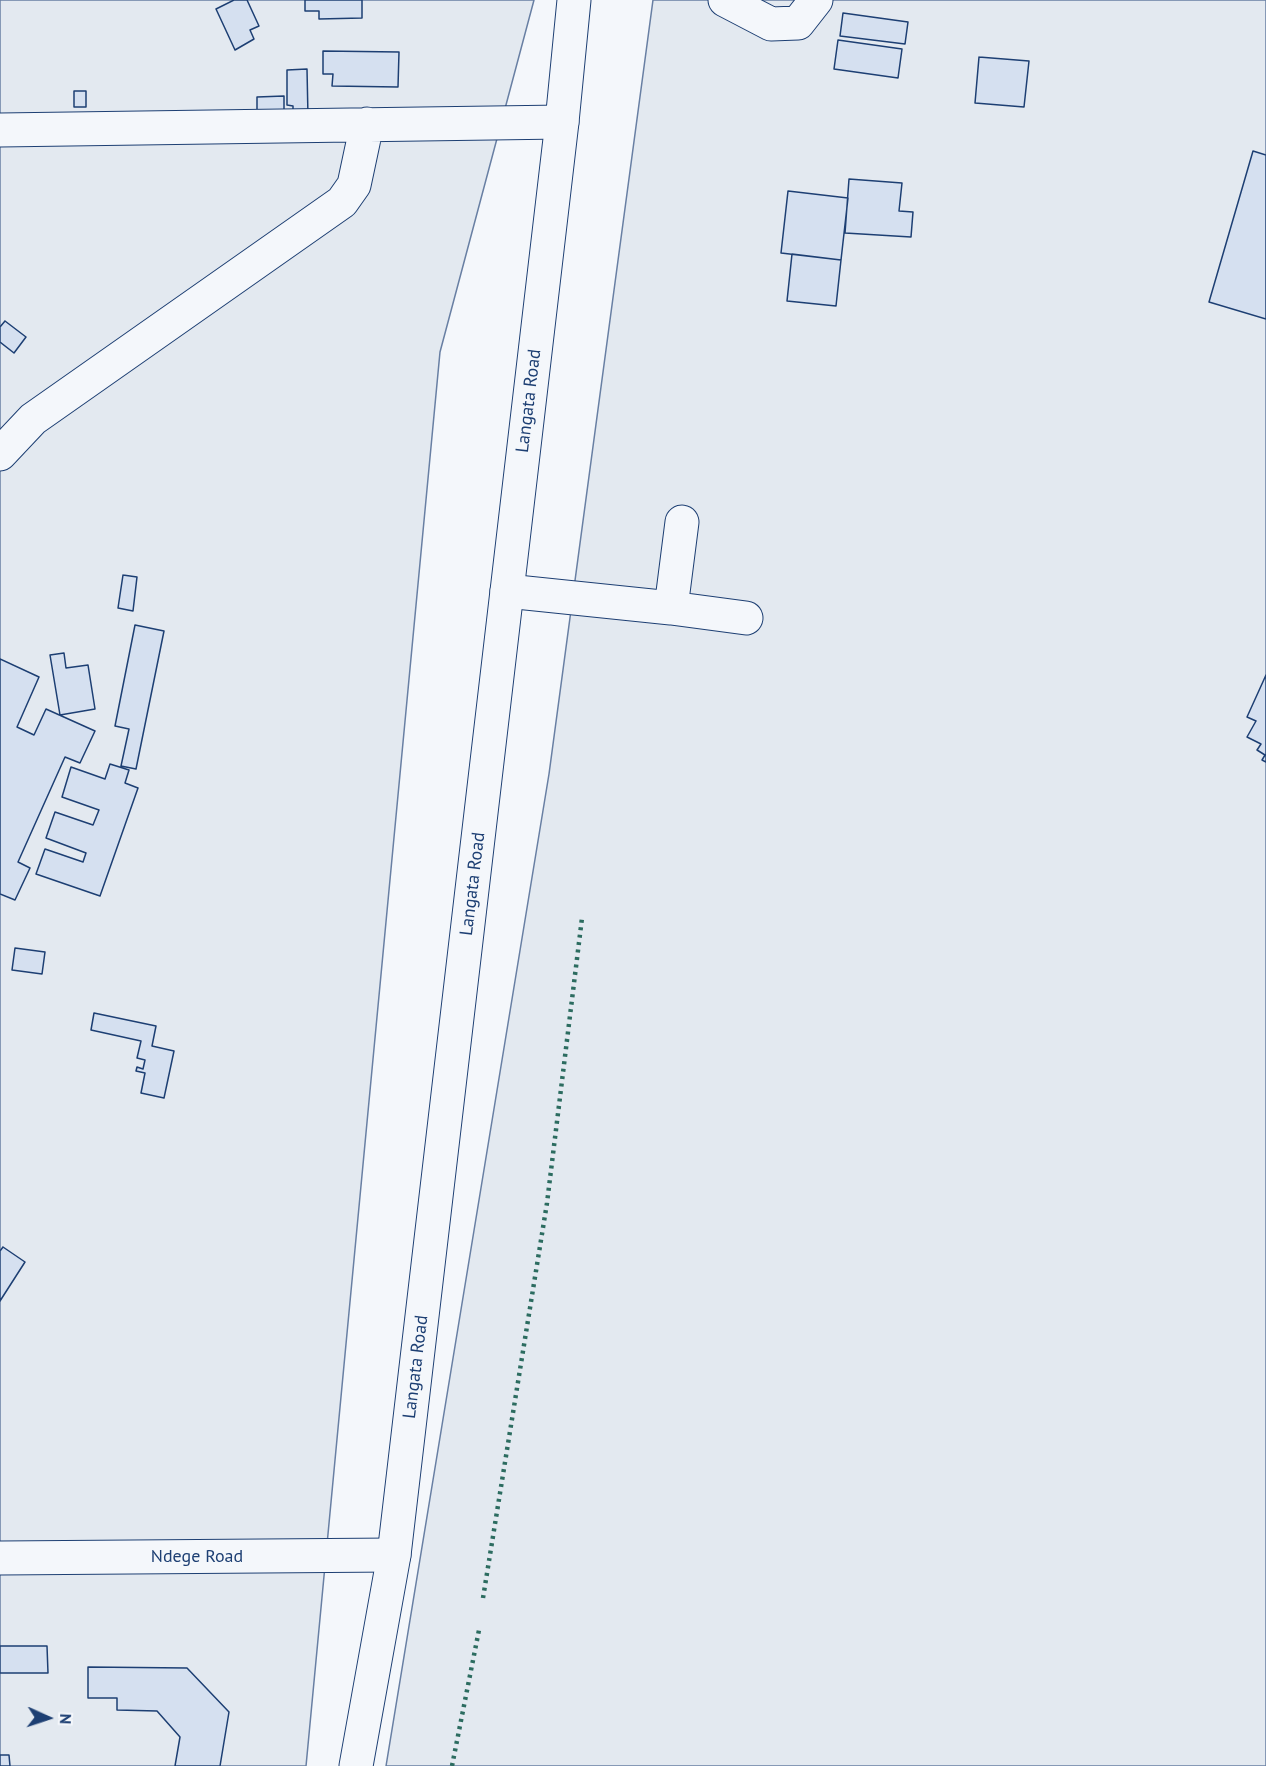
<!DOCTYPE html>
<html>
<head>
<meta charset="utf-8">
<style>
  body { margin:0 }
  #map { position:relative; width:1266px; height:1766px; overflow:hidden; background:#f4f7fb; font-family:"PT Sans",sans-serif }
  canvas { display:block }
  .north { position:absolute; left:18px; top:1688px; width:60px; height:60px; -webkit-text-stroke:4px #f4f7fb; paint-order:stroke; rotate:93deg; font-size:16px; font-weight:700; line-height:24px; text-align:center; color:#1d3f73 }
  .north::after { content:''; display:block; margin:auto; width:21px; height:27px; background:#1d3f73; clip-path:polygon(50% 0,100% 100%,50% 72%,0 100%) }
</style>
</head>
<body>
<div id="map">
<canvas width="1266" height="1766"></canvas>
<div class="north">N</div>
</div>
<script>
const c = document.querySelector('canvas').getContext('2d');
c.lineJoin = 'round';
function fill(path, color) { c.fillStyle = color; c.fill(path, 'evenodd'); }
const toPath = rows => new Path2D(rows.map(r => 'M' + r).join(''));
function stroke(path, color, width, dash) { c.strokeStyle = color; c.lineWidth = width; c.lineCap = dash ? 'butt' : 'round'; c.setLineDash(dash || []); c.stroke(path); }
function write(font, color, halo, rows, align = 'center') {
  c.font = font + ' "PT Sans",sans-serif'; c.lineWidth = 4.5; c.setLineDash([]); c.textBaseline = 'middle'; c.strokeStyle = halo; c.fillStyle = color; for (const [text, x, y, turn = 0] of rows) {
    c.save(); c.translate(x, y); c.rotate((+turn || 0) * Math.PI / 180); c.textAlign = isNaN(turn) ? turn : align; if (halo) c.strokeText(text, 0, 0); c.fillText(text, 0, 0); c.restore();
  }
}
const green = toPath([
  [0,0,534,0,440,352,306,1766,0,1766,0,0],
  [653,0,1266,0,1266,1766,386,1766,549,774,653,0]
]);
fill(green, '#e3e9f0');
stroke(green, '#687fa3', 1.5);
const building = toPath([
  [234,0,247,0,259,26,250,30,254,39,235,50,216,9,234,0],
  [305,0,362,0,362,18,319,19,319,11,305,11,305,0],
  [843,13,908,22,905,44,840,36,843,13],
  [838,40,902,49,898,78,834,69,838,40],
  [323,51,399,52,398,87,332,86,333,74,323,74,323,51],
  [979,57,1029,61,1024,107,975,103,979,57],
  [307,69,308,117,293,118,293,106,287,105,287,70,307,69],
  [74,91,86,91,86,107,74,107,74,91],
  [284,96,284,110,257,110,257,97,284,96],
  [1253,151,1266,155,1266,319,1209,302,1253,151],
  [849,179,902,183,899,211,913,212,911,237,845,233,849,179],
  [788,191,848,198,841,260,781,253,788,191],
  [792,254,841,260,836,306,787,301,792,254],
  [5,321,26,337,14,353,0,342,0,327,5,321],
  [123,575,137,577,133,611,118,608,123,575],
  [135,625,164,631,136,769,121,766,129,729,115,726,135,625],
  [64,653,66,668,88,665,95,709,60,715,50,655,64,653],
  [0,659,39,677,17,727,34,735,46,709,95,731,80,763,65,757,18,862,30,868,15,900,0,894,0,659],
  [1266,675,1266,762,1262,760,1265,755,1257,750,1261,744,1247,737,1256,721,1247,717,1266,675],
  [110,764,129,770,125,783,138,788,100,896,36,874,45,849,83,862,86,853,46,838,55,812,93,825,99,810,62,797,71,767,105,779,110,764],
  [15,948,45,952,42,974,12,970,15,948],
  [94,1013,156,1026,152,1046,174,1051,164,1098,141,1093,145,1073,136,1071,137,1067,143,1069,145,1060,137,1058,141,1041,91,1030,94,1013],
  [3,1247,25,1262,0,1301,0,1251,3,1247],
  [0,1646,47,1646,48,1673,0,1673,0,1646],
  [88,1667,187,1668,229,1712,220,1766,175,1766,180,1737,157,1711,117,1710,117,1698,88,1698,88,1667],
  [0,1755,9,1755,10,1766,0,1766,0,1755]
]);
fill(building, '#d5e0f0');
stroke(building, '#1d3f73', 1.5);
const minor = toPath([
  [725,0,771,24,798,23,816,0],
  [0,130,562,122],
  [0,454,33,419,342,202,354,185,367,124],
  [682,522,671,608,746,618],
  [507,591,671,608],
  [0,1558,394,1555]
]);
const major = toPath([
  [356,1766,394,1555,562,122,574,0]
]);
stroke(minor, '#1d3f73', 35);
stroke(major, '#1d3f73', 35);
stroke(minor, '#f4f7fb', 33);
stroke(major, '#f4f7fb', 33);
stroke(toPath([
  [483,1598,547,1203,582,918],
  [452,1766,479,1630]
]), '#2c6c60', 4.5, [3, 4.5]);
write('18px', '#1d3f73', '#f4f7fb', [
  ["Langata Road",529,401,-83],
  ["Langata Road",473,884,-83],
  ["Langata Road",416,1367,-83],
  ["Ndege Road",197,1557]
]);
</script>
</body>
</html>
